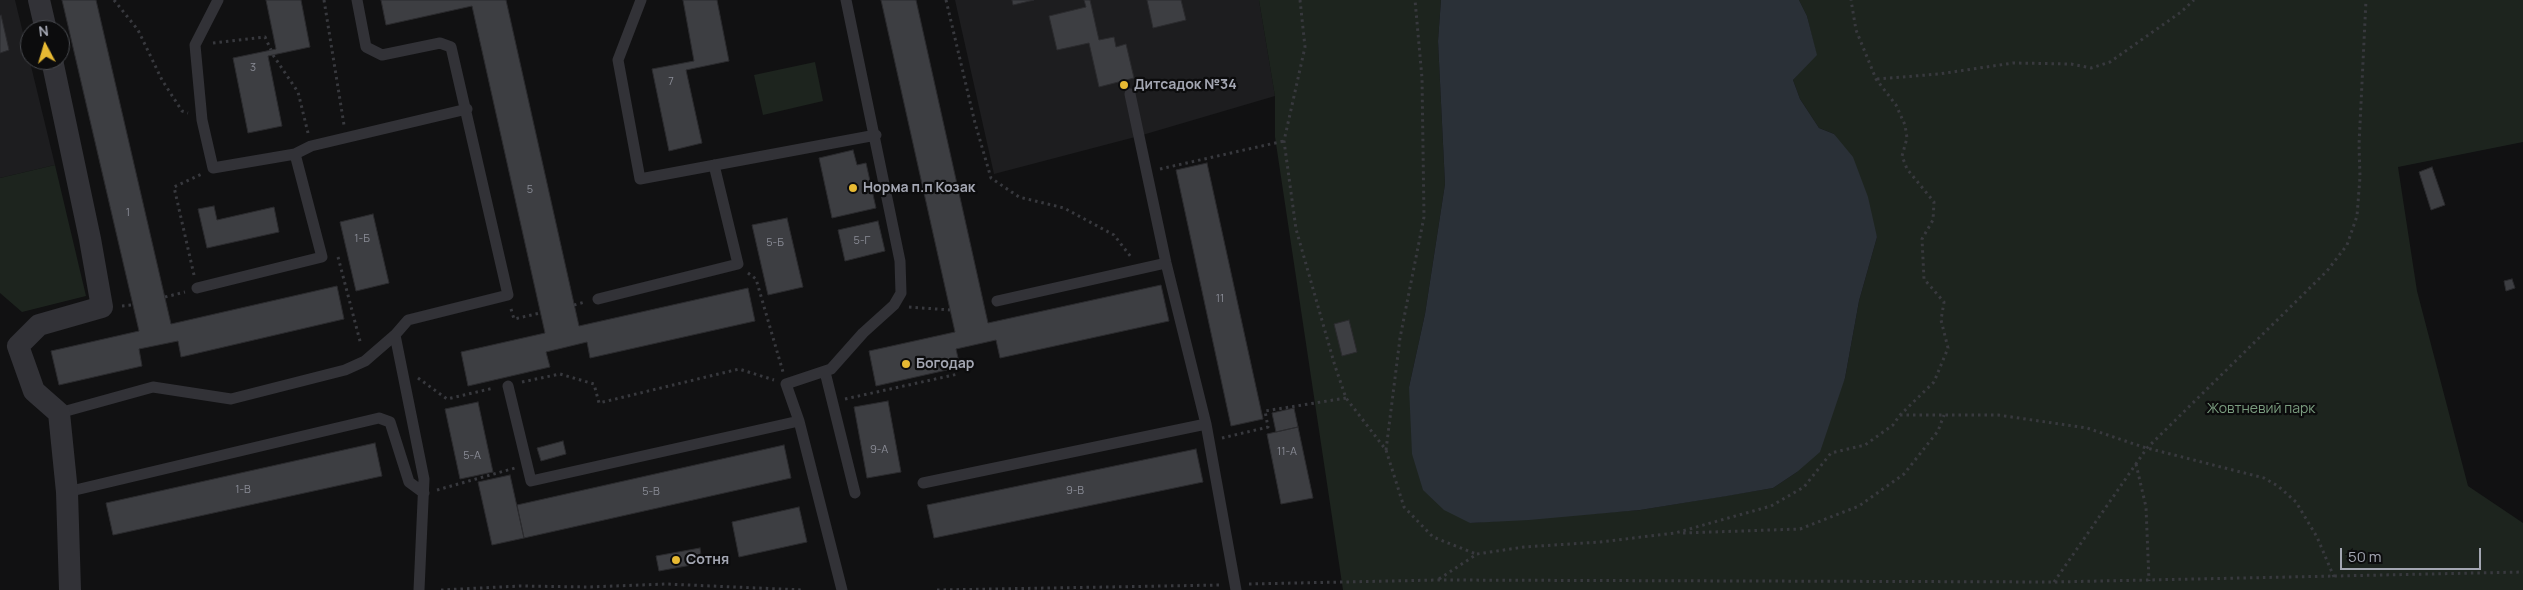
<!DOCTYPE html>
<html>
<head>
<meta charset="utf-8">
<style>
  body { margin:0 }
  #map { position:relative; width:2523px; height:590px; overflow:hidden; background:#111112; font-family:Manrope,sans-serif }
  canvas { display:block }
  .north { position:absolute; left:20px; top:20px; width:50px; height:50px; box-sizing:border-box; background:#0c0c0d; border:1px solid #484a4f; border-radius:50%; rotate:354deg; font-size:14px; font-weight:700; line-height:20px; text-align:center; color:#a3a6b2 }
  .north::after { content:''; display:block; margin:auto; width:18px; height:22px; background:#e8ba33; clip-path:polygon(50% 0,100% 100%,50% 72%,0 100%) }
  .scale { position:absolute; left:2340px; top:548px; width:141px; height:22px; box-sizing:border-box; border:2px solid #a3a6b2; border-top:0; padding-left:6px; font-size:15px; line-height:18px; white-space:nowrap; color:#a3a6b2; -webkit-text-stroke:4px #0c0c0d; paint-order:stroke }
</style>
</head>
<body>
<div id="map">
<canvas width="2523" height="590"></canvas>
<div class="north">N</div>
<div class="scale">50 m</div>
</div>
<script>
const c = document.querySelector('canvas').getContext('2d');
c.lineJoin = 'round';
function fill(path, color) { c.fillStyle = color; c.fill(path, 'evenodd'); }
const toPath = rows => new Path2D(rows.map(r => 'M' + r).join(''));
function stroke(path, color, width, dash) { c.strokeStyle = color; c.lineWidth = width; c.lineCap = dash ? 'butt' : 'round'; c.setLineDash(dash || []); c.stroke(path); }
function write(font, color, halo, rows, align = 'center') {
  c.font = font + ' Manrope,sans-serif'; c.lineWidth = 4.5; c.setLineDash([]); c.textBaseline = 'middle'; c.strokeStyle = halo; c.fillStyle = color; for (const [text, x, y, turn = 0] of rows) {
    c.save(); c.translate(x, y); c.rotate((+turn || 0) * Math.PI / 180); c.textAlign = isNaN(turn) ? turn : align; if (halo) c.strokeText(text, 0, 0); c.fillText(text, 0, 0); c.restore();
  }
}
fill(toPath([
  [0,0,15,0,55,165,0,178],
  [955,0,1259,0,1275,96,1139,136,994,174]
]), '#1d1d1f');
fill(toPath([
  [1259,0,1441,0,1438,41,1445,184,1425,314,1409,387,1470,523,1640,510,1773,488,1797,472,1845,378,1859,301,1877,237,1834,134,1819,128,1800,99,1793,80,1816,54,1807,16,1799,0,2523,0,2523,142,2398,167,2417,291,2468,486,2523,523,2523,590,1343,590,1275,137,1275,96],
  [815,62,823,101,763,115,754,75],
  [55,165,86,296,22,312,0,293,0,178]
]), '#1d241e');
fill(toPath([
  [1441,0,1799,0,1807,16,1817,55,1793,80,1800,99,1819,128,1834,134,1853,157,1868,197,1877,237,1859,301,1845,378,1820,452,1797,472,1773,488,1727,496,1640,510,1529,520,1470,523,1444,510,1423,490,1412,454,1409,387,1425,314,1445,184,1438,41]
]), '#2a3037');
const building = toPath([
  [62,0,96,0,171,324,337,286,344,319,181,357,178,341,139,349,142,366,59,385,51,351,139,331,62,0],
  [266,0,301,0,310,47,268,56,282,126,248,133,233,58,276,49,266,0],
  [381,0,506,0,579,326,748,288,755,321,590,358,587,342,546,352,550,367,468,386,461,352,545,333,472,6,386,25,381,0],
  [683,0,717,0,729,61,686,70,702,143,669,151,652,69,694,61,683,0],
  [881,0,916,0,988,323,1161,285,1169,321,1000,358,996,340,956,349,960,367,876,386,869,351,955,332,881,0],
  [1012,0,1034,0,1013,5,1012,0],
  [1084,0,1090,0,1099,40,1114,37,1116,47,1126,44,1134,78,1099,87,1089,43,1057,50,1049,16,1086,7,1084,0],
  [1147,0,1181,0,1186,20,1153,28,1147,0],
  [1,15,9,50,0,53,0,16,1,15],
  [853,150,857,165,866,163,876,208,832,218,819,158,853,150],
  [1207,163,1263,419,1231,426,1176,170,1207,163],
  [2432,167,2445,205,2431,210,2419,172,2432,167],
  [214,206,217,220,274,207,279,232,207,248,198,209,214,206],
  [373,214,389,283,356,291,340,222,373,214],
  [787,218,803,287,768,295,752,225,787,218],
  [878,221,885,251,845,261,838,230,878,221],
  [2512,279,2515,288,2506,291,2504,281,2512,279],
  [1349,320,1357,352,1342,356,1334,324,1349,320],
  [888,401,901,472,867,478,854,407,888,401],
  [478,402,493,472,460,479,445,409,478,402],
  [1294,408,1298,427,1276,432,1272,413,1294,408],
  [1298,427,1313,498,1281,504,1267,434,1298,427],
  [563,441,566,454,541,461,537,448,563,441],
  [375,443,382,476,113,535,106,503,375,443],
  [784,445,791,478,524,538,517,505,784,445],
  [1196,449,1203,482,934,538,927,505,1196,449],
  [510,475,524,538,492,545,478,482,510,475],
  [799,507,807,542,739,557,732,522,799,507],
  [700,548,701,555,695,556,697,564,659,571,656,556,700,548]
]);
fill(building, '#3d3e42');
stroke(building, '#2b2b2e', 1);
stroke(toPath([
  [114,0,138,30,162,80,182,111,188,113],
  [324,0,344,125],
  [946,0,975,123,991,178,1019,197,1064,208,1114,235,1131,257],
  [1300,0,1305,47,1284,141,1296,229,1335,366,1346,398,1386,450,1404,507,1433,537,1476,554],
  [213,43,265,37,271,50],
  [273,55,298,92,308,133],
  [1877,79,1939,74,2013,63,2071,64,2091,68,2110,62,2181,12,2194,0],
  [1160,169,1284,141],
  [338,257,361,345],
  [748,273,756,279,783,372],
  [194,275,174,187,202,174],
  [165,297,185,292],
  [574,305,585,302],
  [122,306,132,305],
  [909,307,950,310],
  [511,309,514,319,540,313],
  [418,378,447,399,494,388],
  [522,382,560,374,594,384,599,403,739,369,774,380],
  [845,399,958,374],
  [1900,415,1998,415,2087,428,2143,447,2264,478,2278,486,2296,502,2317,537,2334,577],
  [1222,438,1268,427,1265,411,1346,398],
  [1386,450,1400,338,1424,217,1422,78,1415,0],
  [2136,464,2146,507,2149,581],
  [437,490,515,468],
  [1683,533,1800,529,1859,506,1904,474,1938,431,1944,415],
  [1439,579,1477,554,1524,547,1600,542,1675,533,1771,506,1804,487,1831,453,1865,445,1893,425,1900,415,1934,382,1948,348,1941,320,1944,302,1924,279,1922,239,1933,220,1934,202,1907,169,1902,156,1907,138,1905,125,1896,105,1876,79,1856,30,1851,0],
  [2054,582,2147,448,2327,271,2347,245,2357,216,2360,177,2359,145,2366,0],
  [1249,584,1438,580,2054,582,2523,572],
  [441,590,520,586,589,587,666,584,803,590],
  [937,590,1220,585]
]), '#38393e', 3, [2.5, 4]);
stroke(toPath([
  [218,0,195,45,202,120,213,168,295,154,311,146,467,109],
  [357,0,366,47,382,55,440,43,451,47,508,295,408,320,395,335,424,479,419,590],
  [641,0,618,60,640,179,876,135],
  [1130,94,1166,263,1206,424,1236,590],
  [197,288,322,257,295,154],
  [598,299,738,264,714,165],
  [997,301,1166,263],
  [825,372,855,493],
  [508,386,531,481,799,421],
  [59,413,153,387,231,399,345,370,365,361,395,335],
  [923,483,1206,424],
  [67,492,379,418,390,422,409,482,424,493],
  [842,590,799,421,786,384,831,369,863,333,894,305,901,293,900,261,846,0]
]), '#323237', 11);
stroke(toPath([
  [39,0,46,30],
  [52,60,90,239,102,307,39,325,18,346,34,391,59,413,67,492,70,590]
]), '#323237', 22);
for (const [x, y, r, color] of [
  [1124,85,5,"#e8ba33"],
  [853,188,5,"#e8ba33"],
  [906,364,5,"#e8ba33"],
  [676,560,5,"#e8ba33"]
]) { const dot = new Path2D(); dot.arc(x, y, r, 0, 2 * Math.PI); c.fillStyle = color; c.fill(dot); stroke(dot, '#0c0c0d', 2); }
write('11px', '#8a8c96', null, [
  ["3",253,68],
  ["7",671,82],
  ["5",530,190],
  ["1",128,213],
  ["1-Б",362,239],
  ["5-Г",862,241],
  ["5-Б",775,243],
  ["11",1220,299],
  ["9-А",879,450],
  ["11-А",1287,452],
  ["5-А",472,456],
  ["1-В",243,490],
  ["9-В",1075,491],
  ["5-В",651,492]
]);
write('bold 14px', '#a3a6b2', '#0c0c0d', [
  ["Дитсадок №34",1134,85],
  ["Норма п.п Козак",863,188],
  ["Богодар",916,364],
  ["Сотня",686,560]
], 'left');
write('14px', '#7a9c7f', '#0c0c0d', [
  ["Жовтневий парк",2261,409]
]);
</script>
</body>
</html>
